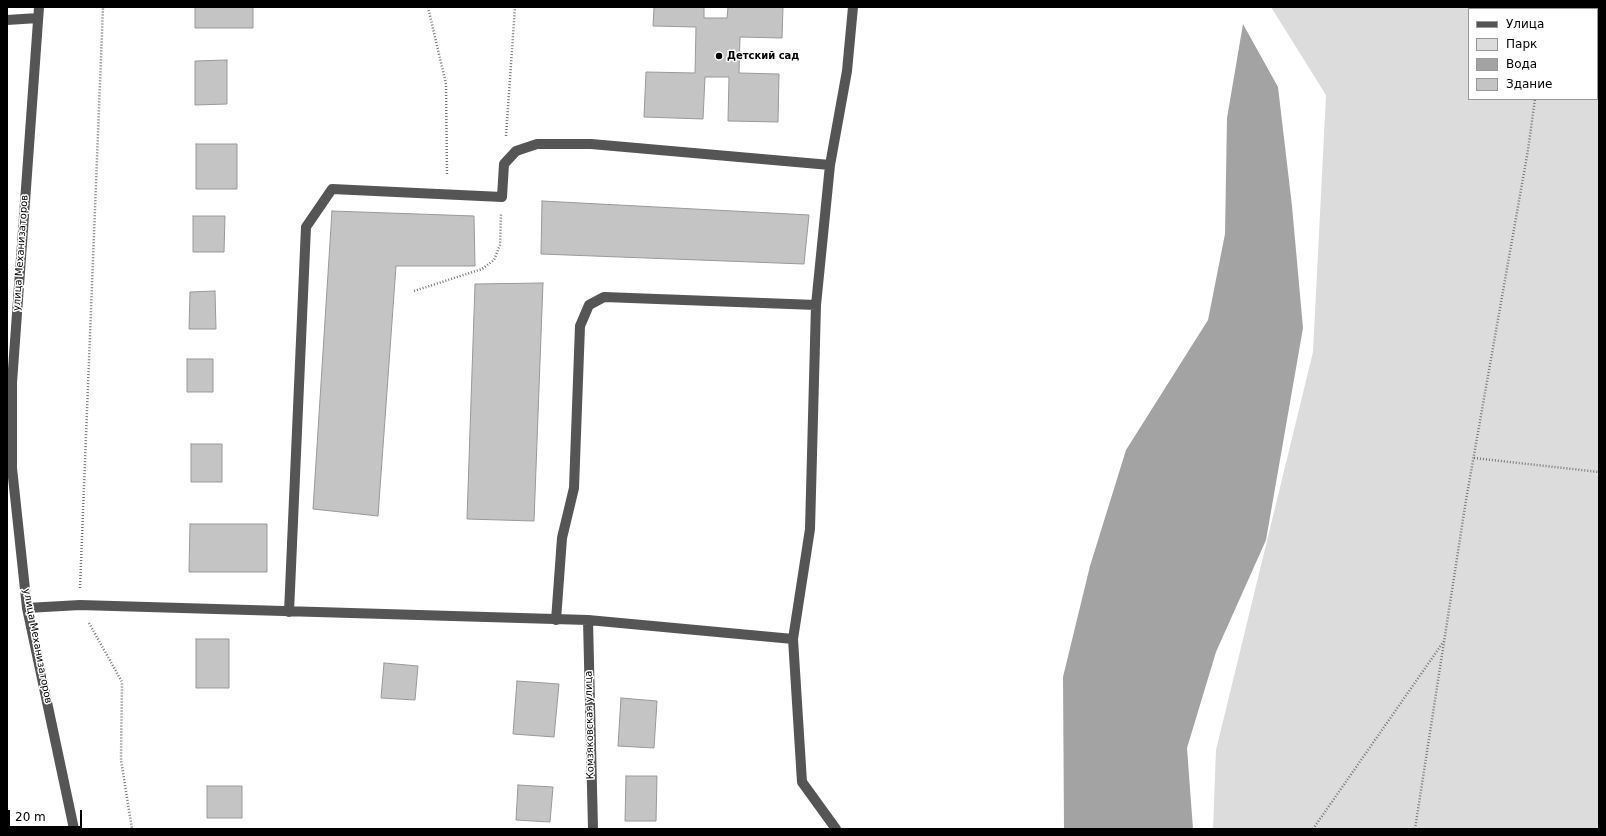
<!DOCTYPE html>
<html>
<head>
<meta charset="utf-8">
<style>
  body { margin:0 }
  #map { position:relative; width:1606px; height:836px; overflow:hidden; background:#fff; font-family:"DejaVu Sans",sans-serif }
  canvas { display:block }
  .frame { position:absolute; inset:0; border:8px solid #000; pointer-events:none }
  .legend { position:absolute; left:1468px; top:8px; width:130px; height:92px; box-sizing:border-box; background:#fff; border:1px solid #999; margin:0; padding:5px 7px; list-style:none; font-size:12px; color:#000 }
  .legend li { display:flex; align-items:center; gap:8px; height:20px }
  .legend b { width:20px; border:1px solid #999 }
  .scale { position:absolute; left:8px; top:810px; width:74px; height:18px; box-sizing:border-box; border:2px solid #000; border-top:0; padding-left:5px; font-size:12px; line-height:14px; white-space:nowrap; color:#000; -webkit-text-stroke:3px #fff; paint-order:stroke }
</style>
</head>
<body>
<div id="map">
<canvas width="1606" height="836"></canvas>
<div class="frame"></div>
<ul class="legend">
<li><b style="height:5px;background:#555"></b>Улица</li>
<li><b style="height:11px;background:#dcdcdc"></b>Парк</li>
<li><b style="height:11px;background:#a3a3a3"></b>Вода</li>
<li><b style="height:11px;background:#c4c4c4"></b>Здание</li>
</ul>
<div class="scale">20 m</div>
</div>
<script>
const c = document.querySelector('canvas').getContext('2d');
c.lineJoin = 'round';
function fill(path, color) { c.fillStyle = color; c.fill(path, 'evenodd'); }
const toPath = rows => new Path2D(rows.map(r => 'M' + r).join(''));
function stroke(path, color, width, dash) { c.strokeStyle = color; c.lineWidth = width; c.lineCap = dash ? 'butt' : 'round'; c.setLineDash(dash || []); c.stroke(path); }
function write(font, color, halo, rows, align = 'center') {
  c.font = font + ' "DejaVu Sans",sans-serif'; c.lineWidth = 3; c.setLineDash([]); c.textBaseline = 'middle'; c.strokeStyle = halo; c.fillStyle = color; for (const [text, x, y, turn = 0] of rows) {
    c.save(); c.translate(x, y); c.rotate((+turn || 0) * Math.PI / 180); c.textAlign = isNaN(turn) ? turn : align; if (halo) c.strokeText(text, 0, 0); c.fillText(text, 0, 0); c.restore();
  }
}
fill(toPath([
  [1271,7,1599,7,1599,829,1213,829,1216,750,1313,352,1326,95],
  [1469,9,1597,9,1597,99,1469,99]
]), '#dcdcdc');
fill(toPath([
  [1243,24,1278,87,1292,206,1303,328,1266,540,1216,652,1187,748,1193,829,1064,829,1063,677,1090,566,1126,450,1208,320,1225,234,1227,118]
]), '#a3a3a3');
const building = toPath([
  [195,7,253,7,253,28,195,28,195,7],
  [654,7,704,7,704,18,727,18,728,7,783,7,782,38,740,37,739,73,779,74,778,122,728,121,729,77,705,77,703,119,644,117,646,72,695,73,696,27,653,26,654,7],
  [227,60,227,104,195,105,195,61,227,60],
  [196,144,237,144,237,189,196,189,196,144],
  [542,201,809,215,804,264,541,254,542,201],
  [332,211,474,216,475,266,396,266,378,516,313,509,332,211],
  [193,216,225,216,224,252,193,252,193,216],
  [543,283,534,521,467,519,475,284,543,283],
  [215,291,216,329,189,329,190,292,215,291],
  [187,359,213,359,213,392,187,392,187,359],
  [191,444,222,444,222,482,191,482,191,444],
  [190,524,267,524,267,572,189,572,190,524],
  [196,639,229,639,229,688,196,688,196,639],
  [384,663,418,666,415,700,381,698,384,663],
  [517,681,559,684,554,737,513,734,517,681],
  [621,698,657,701,654,748,618,746,621,698],
  [626,776,657,776,656,821,625,821,626,776],
  [518,785,553,787,550,822,516,820,518,785],
  [207,786,242,786,242,818,207,818,207,786]
]);
fill(building, '#c4c4c4');
stroke(building, '#999', 1);
stroke(toPath([
  [428,7,446,84,447,176],
  [1548,9,1548,7],
  [506,136,515,7],
  [414,291,482,269,494,260,500,245,501,214],
  [1474,458,1599,472],
  [80,588,103,7],
  [89,623,122,682,121,760,132,829],
  [1313,829,1444,641],
  [1415,829,1466,500,1528,150,1535,99]
]), '#777', 2.5, [1, 2]);
stroke(toPath([
  [39,7,12,383,12,468,27,608,74,829],
  [7,20,38,18],
  [27,608,80,605,588,620,793,639],
  [289,612,306,227,332,189,502,197,504,164,516,151,537,144,591,144,830,165],
  [556,620,562,538,574,488,580,326,589,305,604,297,816,305],
  [588,620,593,829],
  [836,829,802,782,793,639,810,529,816,305,830,165,847,71,853,7]
]), '#555', 10);
for (const [x, y, r, color] of [
  [719,56,4,"#000"]
]) { const dot = new Path2D(); dot.arc(x, y, r, 0, 2 * Math.PI); c.fillStyle = color; c.fill(dot); stroke(dot, '#fff', 1.5); }
write('bold 10px', '#000', '#fff', [
  ["Детский сад",727,56]
], 'left');
write('10px', '#000', '#fff', [
  ["улица Механизаторов",21,253,-86],
  ["улица Механизаторов",37,646,79],
  ["Комзяковская улица",590,725,-91]
]);
</script>
</body>
</html>
